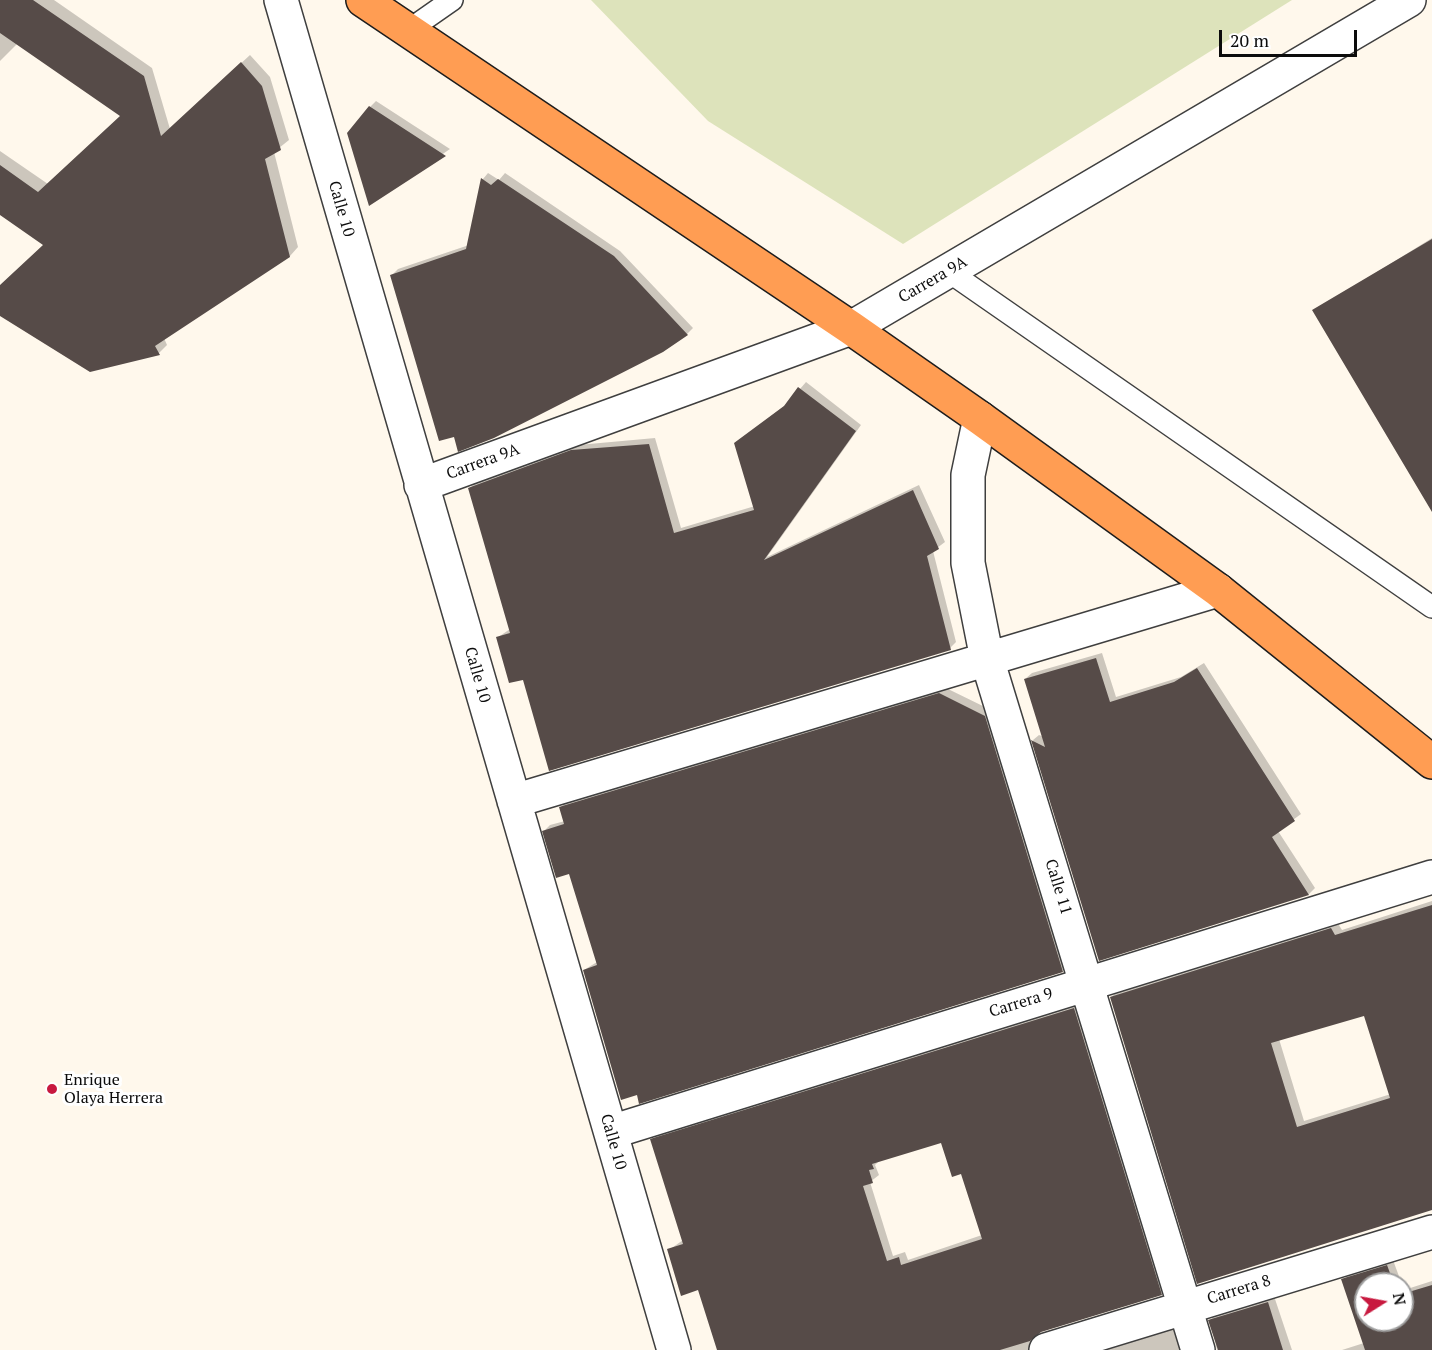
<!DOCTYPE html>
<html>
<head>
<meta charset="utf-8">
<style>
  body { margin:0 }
  #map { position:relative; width:1432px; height:1350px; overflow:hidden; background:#fff8ec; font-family:"PT Serif",serif }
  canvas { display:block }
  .north { position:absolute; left:1354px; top:1272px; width:60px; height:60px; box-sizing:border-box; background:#fff; border:2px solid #9e9e9e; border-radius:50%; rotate:79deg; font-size:16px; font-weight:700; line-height:24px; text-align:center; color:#0c0c0c }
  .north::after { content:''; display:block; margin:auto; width:21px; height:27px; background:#c8193f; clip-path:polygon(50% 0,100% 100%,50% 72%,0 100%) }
  .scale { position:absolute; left:1219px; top:30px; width:138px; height:27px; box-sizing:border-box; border:3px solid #0c0c0c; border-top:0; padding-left:8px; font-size:18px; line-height:21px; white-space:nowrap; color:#0c0c0c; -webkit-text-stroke:4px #fff; paint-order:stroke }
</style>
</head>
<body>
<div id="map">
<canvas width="1432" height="1350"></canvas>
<div class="north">N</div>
<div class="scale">20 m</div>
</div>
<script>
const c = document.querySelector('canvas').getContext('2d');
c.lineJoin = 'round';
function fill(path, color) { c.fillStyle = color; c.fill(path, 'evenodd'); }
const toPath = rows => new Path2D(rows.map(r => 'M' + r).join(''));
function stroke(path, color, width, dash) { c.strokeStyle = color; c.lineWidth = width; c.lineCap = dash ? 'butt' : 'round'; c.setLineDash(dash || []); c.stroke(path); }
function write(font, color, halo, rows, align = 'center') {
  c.font = font + ' "PT Serif",serif'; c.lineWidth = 6; c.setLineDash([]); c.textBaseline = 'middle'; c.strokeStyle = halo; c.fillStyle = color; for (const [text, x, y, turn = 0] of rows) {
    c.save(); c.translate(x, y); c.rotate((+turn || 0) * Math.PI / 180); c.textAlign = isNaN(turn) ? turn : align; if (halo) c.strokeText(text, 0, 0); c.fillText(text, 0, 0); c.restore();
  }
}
fill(toPath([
  [591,0,1292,0,903,244,708,121]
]), '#dde3bb');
fill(toPath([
  [0,0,54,0,152,68,170,129,250,55,270,77,289,140,274,152,298,247,290,256,164,338,167,345,159,353,0,315,0,286,45,245,0,214,0,151,48,184,122,116,18,43,0,61],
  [376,101,450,149,370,204,370,107],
  [488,173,499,180,505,173,620,251,693,328,687,334,455,435,392,275,398,269,469,245,483,179],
  [1432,238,1432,480,1314,311],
  [806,382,861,425,767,557,919,485,945,542,933,551,956,642,950,648,524,678,497,638,510,629,470,488,476,482,578,445,655,438,681,528,755,506,736,443,788,403],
  [1102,653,1116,697,1181,677,1204,663,1301,814,1278,831,1315,888,1309,894,1100,959,1033,740,1039,735,1044,737,1025,679,1032,673],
  [946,688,991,710,1068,964,1062,971,584,970,597,962,570,872,544,831,550,825,565,821,561,807,567,801],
  [1432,901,1432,1209,1198,1282,1111,997,1118,991,1337,922,1342,930],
  [1365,1014,1391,1094,1304,1121,1279,1039],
  [1080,1002,1167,1287,1161,1294,1039,1331,1034,1337,1035,1350,718,1350,699,1288,669,1250,683,1240,652,1140,659,1133],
  [942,1141,962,1172,982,1235,908,1260,905,1252,893,1256,870,1182,879,1175,875,1165,880,1160],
  [1393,1260,1404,1290,1432,1281,1432,1350,1342,1350,1364,1343,1343,1280,1350,1273],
  [1366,1284,1402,1284,1402,1320,1366,1320],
  [1274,1296,1292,1350,1217,1350,1210,1320,1217,1314],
  [1179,1325,1189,1350,1098,1350]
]), '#0003');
fill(toPath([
  [0,0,33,0,144,76,161,136,241,62,262,86,281,150,265,159,290,257,155,346,160,355,90,372,0,316,0,285,43,245,0,215,0,165,38,192,120,116,0,33],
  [369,106,446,156,369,206,347,133],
  [481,178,491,185,498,179,614,256,688,335,663,352,494,438,458,452,454,437,439,441,390,275,466,249],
  [1432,239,1432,512,1312,310],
  [798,387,856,431,764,560,913,490,939,549,927,556,951,650,549,771,523,680,509,683,496,637,510,633,468,488,571,450,649,444,674,533,754,510,734,443,784,406],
  [1096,658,1110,702,1174,682,1197,668,1295,821,1272,837,1309,895,1099,961,1031,740,1045,747,1024,679],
  [939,693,985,716,1063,972,639,1104,637,1095,621,1100,583,970,597,965,569,874,556,878,542,831,564,824,559,807],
  [1432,905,1432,1210,1197,1284,1110,997,1331,928,1335,935],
  [1364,1016,1390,1098,1297,1127,1271,1043],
  [1074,1008,1162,1295,1041,1332,1030,1341,1000,1350,717,1350,698,1290,681,1296,667,1249,683,1244,650,1139],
  [941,1143,952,1177,961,1174,982,1239,901,1265,899,1257,887,1261,863,1186,873,1183,869,1170,874,1169,872,1164],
  [1387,1265,1394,1284,1366,1284,1366,1320,1402,1320,1402,1294,1432,1285,1432,1350,1365,1350,1341,1279],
  [1268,1302,1283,1350,1218,1350,1208,1320]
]), '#564b48');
const service = toPath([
  [409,30,452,0],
  [948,271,1432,607]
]);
const minor = toPath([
  [281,0,674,1350],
  [980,418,968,475,968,563,987,659,1198,1350],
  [421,485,851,328,1409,0],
  [514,801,1218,590],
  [611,1132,1432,877],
  [1046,1350,1432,1232]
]);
const trunk = toPath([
  [363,0,851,328,980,418,1218,590,1432,762]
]);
stroke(service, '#3f3f3f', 24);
stroke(minor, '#3f3f3f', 36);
stroke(trunk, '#1d1d1d', 36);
stroke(service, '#fff', 21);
stroke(minor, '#fff', 33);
stroke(trunk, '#ff9d53', 33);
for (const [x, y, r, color] of [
  [52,1089,6,"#c8193f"]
]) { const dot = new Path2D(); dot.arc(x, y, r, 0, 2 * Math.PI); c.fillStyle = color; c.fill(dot); stroke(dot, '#fff', 2); }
write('16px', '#0c0c0c', '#fff', [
  ["Calle 10",341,209,74],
  ["Carrera 9A",933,280,-30],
  ["Carrera 9A",483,462,-20],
  ["Calle 10",477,675,74],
  ["Calle 11",1058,887,73],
  ["Carrera 9",1021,1003,-17],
  ["Calle 10",613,1142,74],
  ["Carrera 8",1239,1290,-17]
]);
write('16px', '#0c0c0c', '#fff', [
  ["Enrique",64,1080],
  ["Olaya Herrera",64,1098]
], 'left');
</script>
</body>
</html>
